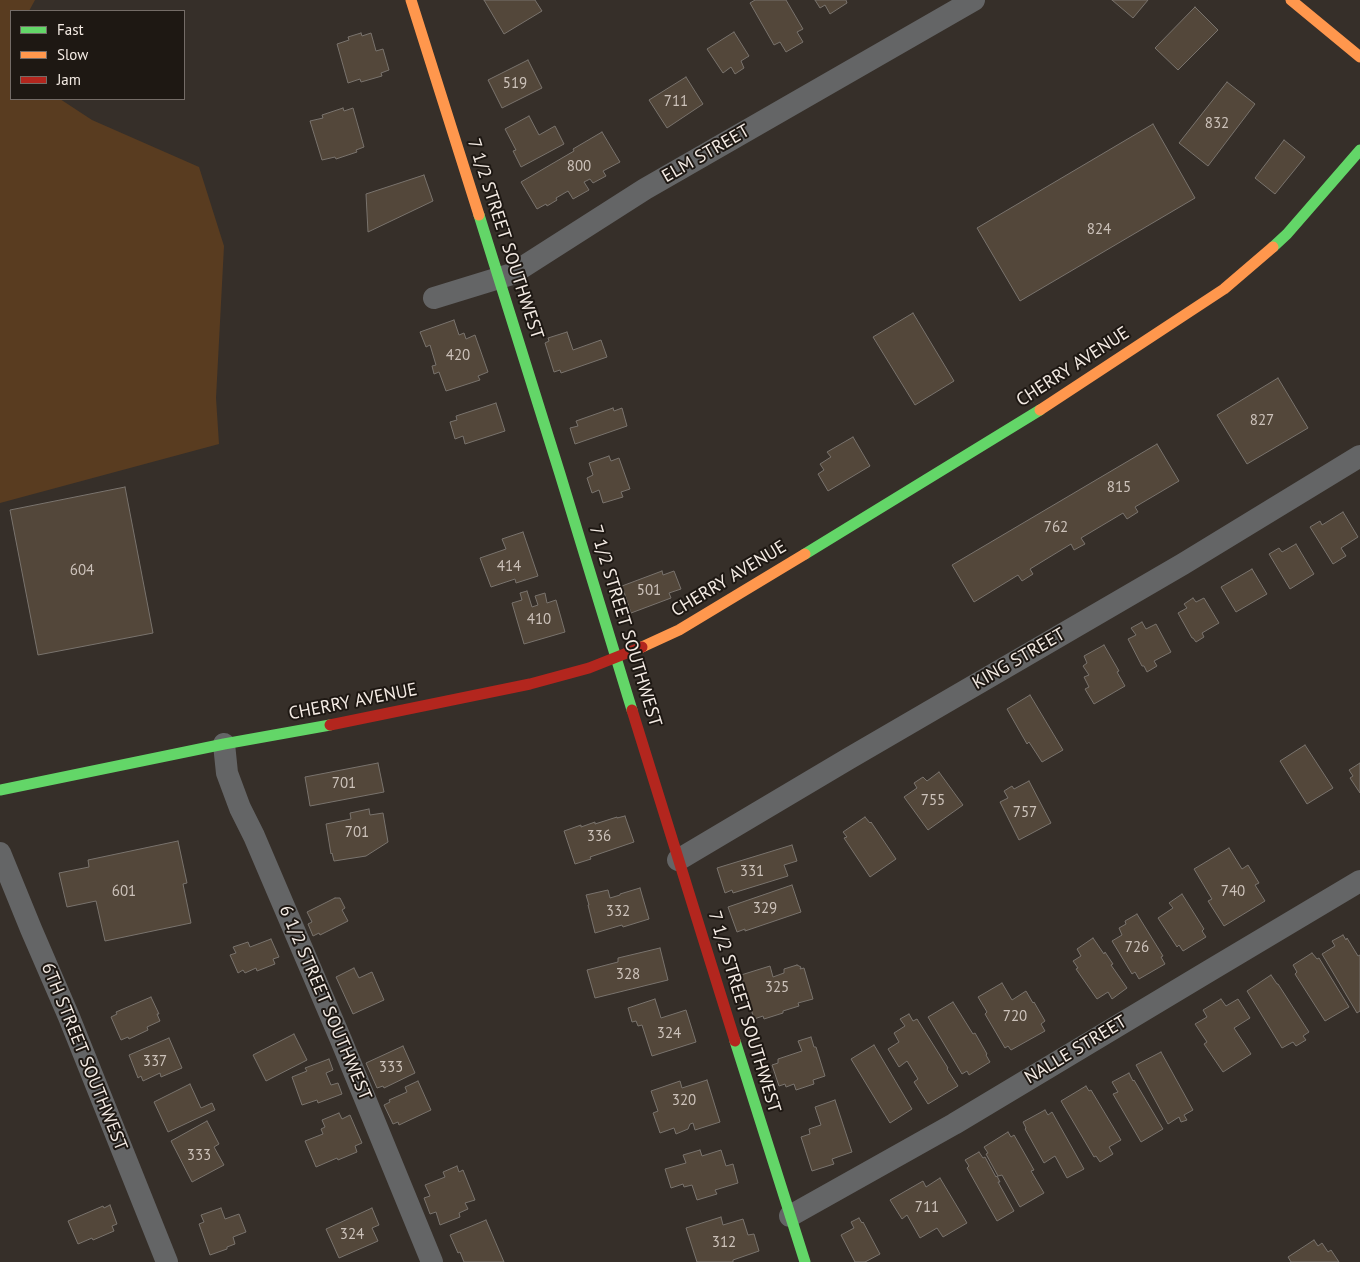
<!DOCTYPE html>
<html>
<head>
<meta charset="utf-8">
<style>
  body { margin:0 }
  #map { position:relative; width:1360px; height:1262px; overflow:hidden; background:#362f29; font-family:"PT Sans",sans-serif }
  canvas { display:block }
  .legend { position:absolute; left:10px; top:10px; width:175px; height:90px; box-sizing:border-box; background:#1e1813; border:1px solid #746c67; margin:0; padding:6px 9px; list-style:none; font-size:15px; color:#f4ebe4 }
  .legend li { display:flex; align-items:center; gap:10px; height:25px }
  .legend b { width:25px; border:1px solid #746c67 }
</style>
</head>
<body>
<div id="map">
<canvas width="1360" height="1262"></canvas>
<ul class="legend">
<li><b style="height:6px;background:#63d668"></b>Fast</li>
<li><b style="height:6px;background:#ff974d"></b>Slow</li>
<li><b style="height:6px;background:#b3261e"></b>Jam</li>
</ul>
</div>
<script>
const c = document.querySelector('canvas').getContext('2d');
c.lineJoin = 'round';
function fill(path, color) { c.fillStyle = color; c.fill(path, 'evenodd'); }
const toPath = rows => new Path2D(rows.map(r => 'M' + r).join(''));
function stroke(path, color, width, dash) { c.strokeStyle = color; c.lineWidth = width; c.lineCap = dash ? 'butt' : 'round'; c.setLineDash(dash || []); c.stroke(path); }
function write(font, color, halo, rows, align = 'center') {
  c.font = font + ' "PT Sans",sans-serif'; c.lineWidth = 4; c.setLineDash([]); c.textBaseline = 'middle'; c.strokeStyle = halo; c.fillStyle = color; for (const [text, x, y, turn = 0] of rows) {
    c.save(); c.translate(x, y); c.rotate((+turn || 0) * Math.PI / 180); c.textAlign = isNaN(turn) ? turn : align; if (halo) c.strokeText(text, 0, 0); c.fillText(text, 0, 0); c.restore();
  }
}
fill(toPath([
  [0,0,35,0,29,11,11,11,11,99,60,99,92,120,199,167,224,246,216,398,219,444,0,503]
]), '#593c20');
const building = toPath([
  [484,0,535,0,542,11,504,34,484,0],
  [755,0,786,0,803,29,797,32,803,42,786,52,780,42,774,45,750,3,755,0],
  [815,0,846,0,847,3,830,14,825,5,820,8,815,0],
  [1112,0,1148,0,1133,18,1112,0],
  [1195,7,1218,30,1178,70,1155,48,1195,7],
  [734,32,749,56,741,61,744,68,735,74,731,67,723,73,707,49,734,32],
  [361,33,362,36,371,33,376,51,383,49,389,70,381,73,382,76,361,82,360,79,348,83,337,44,349,40,348,37,361,33],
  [528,60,542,88,502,108,488,80,528,60],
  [686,77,703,104,667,128,649,100,686,77],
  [1227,82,1255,104,1208,166,1179,143,1227,82],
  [343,108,344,111,353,108,364,147,356,150,357,152,336,159,335,157,322,160,310,121,323,118,322,115,343,108],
  [529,116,539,135,555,126,564,144,521,167,513,151,516,150,505,129,529,116],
  [1153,124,1195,198,1020,301,977,228,1153,124],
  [602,132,620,162,603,171,606,176,593,183,590,179,584,182,589,190,573,199,568,191,556,198,557,200,547,206,546,204,537,209,521,182,574,151,573,149,602,132],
  [1284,140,1305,157,1275,194,1255,178,1284,140],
  [424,175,433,201,368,232,366,194,424,175],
  [913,313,954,381,915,405,873,337,913,313],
  [454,320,459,335,464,333,466,339,475,335,488,372,478,376,480,380,446,391,439,372,434,374,432,366,436,365,430,345,426,347,420,332,454,320],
  [567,332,573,350,601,340,607,357,561,373,560,370,554,372,545,343,549,341,548,338,567,332],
  [1278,378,1308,428,1247,464,1217,415,1278,378],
  [496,403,505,431,465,444,463,436,455,439,450,422,457,420,456,416,496,403],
  [613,408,614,411,622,408,627,426,575,444,570,428,578,426,576,421,613,408],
  [853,437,870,466,828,491,818,474,824,470,820,464,831,457,827,452,853,437],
  [1157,444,1179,481,1135,507,1138,512,1127,519,1123,513,1081,538,1085,544,1074,550,1071,544,1030,569,1033,574,1022,581,1018,575,974,602,952,565,1157,444],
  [609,456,611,461,619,458,630,489,621,492,623,497,603,503,599,490,592,493,587,478,593,475,589,463,609,456],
  [125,487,153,633,38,655,10,510,125,487],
  [1343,512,1358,537,1341,548,1346,556,1333,564,1310,527,1320,521,1322,525,1343,512],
  [523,532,538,576,516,583,515,579,491,587,480,558,506,549,502,539,523,532],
  [1296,544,1314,574,1290,589,1269,554,1279,548,1282,552,1296,544],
  [1252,569,1267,594,1236,612,1221,587,1252,569],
  [662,571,663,575,674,571,681,589,669,593,671,598,631,613,622,586,662,571],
  [527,591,532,607,538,605,535,596,545,593,547,603,556,600,565,632,524,644,512,603,522,600,520,593,527,591],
  [1193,598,1196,602,1204,598,1219,623,1202,633,1204,637,1196,642,1193,638,1192,638,1178,613,1187,608,1184,604,1193,598],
  [1142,622,1146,629,1156,624,1171,652,1154,661,1157,666,1147,672,1144,666,1142,666,1128,639,1136,635,1131,628,1142,622],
  [1104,645,1119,671,1117,672,1125,686,1094,704,1085,689,1089,687,1084,677,1089,675,1083,666,1087,663,1084,656,1104,645],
  [1030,695,1063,750,1042,762,1029,742,1027,744,1007,709,1030,695],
  [1305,745,1333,788,1307,804,1280,761,1305,745],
  [378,763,384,792,310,806,305,777,378,763],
  [1360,763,1360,793,1350,778,1353,776,1349,770,1360,763],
  [939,772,963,805,928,830,904,797,917,788,914,783,923,777,927,781,939,772],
  [1029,781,1051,823,1019,840,1000,802,1008,798,1004,791,1012,786,1014,789,1029,781],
  [369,809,370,815,383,813,388,842,366,856,334,861,332,853,331,854,326,824,351,819,350,813,369,809],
  [625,816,634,842,590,857,591,859,575,864,564,831,581,825,581,827,595,822,595,824,617,817,617,818,625,816],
  [865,817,870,823,871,822,896,859,870,877,844,838,847,837,843,832,865,817],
  [178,841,187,883,183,884,191,923,105,941,96,901,67,907,59,873,89,867,88,860,178,841],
  [792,845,797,861,784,865,788,876,733,893,732,890,725,893,717,868,792,845],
  [1229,848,1242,869,1248,865,1259,883,1255,885,1265,901,1224,926,1208,901,1212,899,1194,869,1229,848],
  [792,885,801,912,745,931,745,929,737,932,728,907,792,885],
  [640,888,649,919,623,927,622,925,595,933,588,905,589,905,586,895,608,890,610,898,620,895,620,894,640,888],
  [1182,894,1204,929,1202,931,1206,937,1183,951,1179,945,1177,947,1158,918,1173,908,1169,903,1182,894],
  [335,898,340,898,345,908,342,910,348,921,320,935,319,933,313,936,308,924,312,922,307,912,335,898],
  [1137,914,1163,956,1161,957,1165,964,1139,979,1135,972,1132,974,1112,941,1122,935,1119,928,1126,924,1125,921,1137,914],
  [1343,935,1346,940,1347,938,1358,956,1360,955,1360,1011,1357,1013,1322,954,1335,946,1332,941,1343,935],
  [1093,938,1104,954,1105,952,1113,964,1111,965,1127,988,1112,999,1108,992,1097,999,1076,969,1078,968,1073,961,1081,956,1077,949,1093,938],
  [271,939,279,957,273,959,275,964,257,971,256,968,245,973,243,970,238,973,230,955,236,953,233,947,248,942,250,947,271,939],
  [660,948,668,980,595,998,587,970,618,962,618,958,660,948],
  [1312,953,1317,959,1319,958,1349,1007,1325,1021,1295,974,1297,972,1293,965,1312,953],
  [797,965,801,967,800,969,804,968,813,999,798,1003,799,1006,783,1011,783,1013,764,1019,763,1016,754,1019,741,975,770,966,773,977,784,973,784,969,797,965],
  [354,968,359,978,372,972,384,1000,353,1014,336,977,354,968],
  [1271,975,1277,984,1278,984,1309,1032,1303,1036,1306,1040,1296,1046,1293,1042,1282,1048,1247,991,1271,975],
  [1002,983,1012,1000,1026,991,1033,1003,1034,1002,1045,1021,1041,1024,1045,1031,1011,1050,1008,1046,1005,1048,985,1014,987,1012,978,997,1002,983],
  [151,997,159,1014,157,1014,160,1021,147,1027,148,1030,129,1039,128,1037,121,1040,111,1017,117,1014,116,1012,151,997],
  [655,999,661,1018,686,1010,696,1042,652,1056,642,1025,638,1026,636,1021,632,1022,628,1008,655,999],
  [1221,999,1226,1006,1238,999,1250,1018,1234,1028,1251,1054,1223,1072,1204,1044,1207,1042,1195,1024,1207,1017,1203,1010,1221,999],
  [953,1002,973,1034,975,1033,987,1054,986,1055,990,1062,969,1075,967,1071,962,1074,928,1017,953,1002],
  [909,1014,913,1021,917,1019,948,1068,947,1069,958,1086,928,1104,914,1082,918,1079,907,1061,899,1067,888,1049,899,1042,894,1033,905,1026,900,1019,909,1014],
  [294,1034,307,1060,266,1081,253,1055,294,1034],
  [811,1037,814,1047,816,1047,825,1076,813,1080,814,1084,796,1090,794,1084,786,1087,785,1084,779,1086,772,1065,778,1063,778,1059,802,1051,798,1041,811,1037],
  [169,1038,182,1068,161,1077,160,1073,143,1081,141,1076,138,1078,129,1055,169,1038],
  [874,1045,912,1109,890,1123,851,1059,874,1045],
  [403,1046,415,1073,384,1088,383,1086,377,1088,366,1063,403,1046],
  [1161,1052,1193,1110,1184,1115,1187,1120,1181,1122,1179,1117,1168,1124,1136,1065,1161,1052],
  [329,1059,333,1070,326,1073,331,1085,338,1083,342,1094,318,1103,317,1100,302,1105,292,1077,307,1071,305,1068,329,1059],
  [1129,1073,1133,1081,1134,1080,1163,1129,1141,1142,1113,1094,1118,1092,1112,1082,1129,1073],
  [707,1080,720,1122,695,1130,693,1123,690,1124,688,1129,676,1134,674,1128,660,1133,653,1113,658,1111,651,1091,680,1081,682,1088,707,1080],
  [418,1081,431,1110,399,1125,398,1122,393,1124,384,1105,390,1102,389,1100,407,1092,405,1087,418,1081],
  [190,1084,201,1108,212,1103,215,1110,168,1132,154,1102,190,1084],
  [1086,1086,1089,1091,1091,1090,1121,1140,1109,1147,1113,1154,1100,1162,1096,1156,1094,1157,1061,1101,1086,1086],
  [835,1100,852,1152,832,1159,834,1164,812,1171,801,1137,810,1134,809,1129,821,1125,815,1107,835,1100],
  [1045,1110,1048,1115,1052,1112,1084,1169,1067,1178,1055,1156,1044,1163,1025,1129,1026,1128,1023,1122,1045,1110],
  [339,1113,342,1119,350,1115,362,1143,355,1146,357,1152,338,1160,337,1158,316,1167,305,1141,323,1134,321,1129,325,1127,322,1120,339,1113],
  [207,1121,219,1144,214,1147,224,1165,192,1182,171,1141,207,1121],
  [1008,1132,1011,1137,1014,1135,1034,1170,1031,1171,1044,1193,1020,1207,1002,1175,998,1176,986,1154,988,1153,984,1147,1008,1132],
  [700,1150,702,1156,721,1150,726,1166,733,1164,738,1183,715,1190,717,1194,697,1200,692,1185,684,1187,683,1184,671,1188,665,1169,686,1163,683,1155,700,1150],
  [979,1152,983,1158,985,1157,996,1177,997,1176,1000,1182,998,1182,1014,1211,997,1221,967,1168,969,1166,965,1160,979,1152],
  [457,1166,459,1172,463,1170,475,1200,465,1203,468,1209,459,1213,460,1217,440,1225,436,1212,430,1214,424,1198,430,1196,425,1185,445,1177,443,1172,457,1166],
  [940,1178,967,1223,943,1237,937,1228,920,1238,907,1215,902,1219,890,1200,923,1181,926,1187,940,1178],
  [110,1205,117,1224,112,1226,114,1231,93,1240,92,1238,78,1244,68,1221,103,1206,104,1208,110,1205],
  [221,1208,225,1219,239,1214,246,1232,233,1237,235,1244,227,1247,227,1249,210,1255,199,1224,204,1222,201,1215,221,1208],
  [372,1208,379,1225,372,1228,378,1241,339,1258,326,1229,372,1208],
  [721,1217,723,1225,743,1219,748,1235,754,1234,759,1251,733,1260,733,1262,697,1262,686,1228,721,1217],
  [859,1218,862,1223,863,1222,880,1254,865,1262,855,1262,841,1235,854,1228,851,1222,859,1218],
  [486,1220,504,1262,464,1262,460,1252,458,1253,450,1235,486,1220],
  [1314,1240,1318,1246,1322,1243,1328,1252,1331,1250,1339,1262,1291,1262,1288,1257,1314,1240]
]);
fill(building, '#53473a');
stroke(building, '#79736d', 1);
stroke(toPath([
  [434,298,512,274,645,189,974,0],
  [224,744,227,773,240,808,254,836,341,1040,432,1262],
  [0,853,31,929,69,1017,167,1262],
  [678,860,848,759,1183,564,1360,456],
  [790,1216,954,1124,1209,971,1360,881]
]), '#646566', 22);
stroke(toPath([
  [479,215,560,474,632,710],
  [1273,247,1287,234,1360,150],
  [805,554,1040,410],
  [0,790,224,744,330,725],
  [735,1041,805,1262]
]), '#63d668', 11);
stroke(toPath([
  [411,0,479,215],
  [1291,0,1360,57],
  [1040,410,1224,289,1273,247],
  [642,647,679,630,805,554]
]), '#ff974d', 11);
stroke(toPath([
  [632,710,735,1041],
  [330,725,530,684,589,668,642,647]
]), '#b3261e', 11);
write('15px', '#ccc2ba', null, [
  ["519",515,84],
  ["711",676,102],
  ["832",1217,124],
  ["800",579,167],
  ["824",1099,230],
  ["420",458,356],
  ["827",1262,421],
  ["815",1119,488],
  ["762",1056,528],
  ["414",509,567],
  ["604",82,571],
  ["501",649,591],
  ["410",539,620],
  ["701",344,784],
  ["755",933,801],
  ["757",1025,813],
  ["701",357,833],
  ["336",599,837],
  ["331",752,872],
  ["601",124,892],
  ["740",1233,892],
  ["329",765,909],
  ["332",618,912],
  ["726",1137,948],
  ["328",628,975],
  ["325",777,988],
  ["720",1015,1017],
  ["324",669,1034],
  ["337",155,1062],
  ["333",391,1068],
  ["320",684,1101],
  ["333",199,1156],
  ["711",927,1208],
  ["324",352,1235],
  ["312",724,1243]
]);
write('18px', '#f4ebe4', '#1e1813', [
  ["ELM STREET",706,154,-30],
  ["7 1/2 STREET SOUTHWEST",505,239,72],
  ["CHERRY AVENUE",1073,367,-33],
  ["CHERRY AVENUE",729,579,-31],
  ["7 1/2 STREET SOUTHWEST",625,626,73],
  ["KING STREET",1019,659,-30],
  ["CHERRY AVENUE",353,702,-11],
  ["6 1/2 STREET SOUTHWEST",325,1003,67],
  ["7 1/2 STREET SOUTHWEST",744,1012,73],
  ["NALLE STREET",1076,1050,-31],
  ["6TH STREET SOUTHWEST",84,1057,68]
]);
</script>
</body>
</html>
